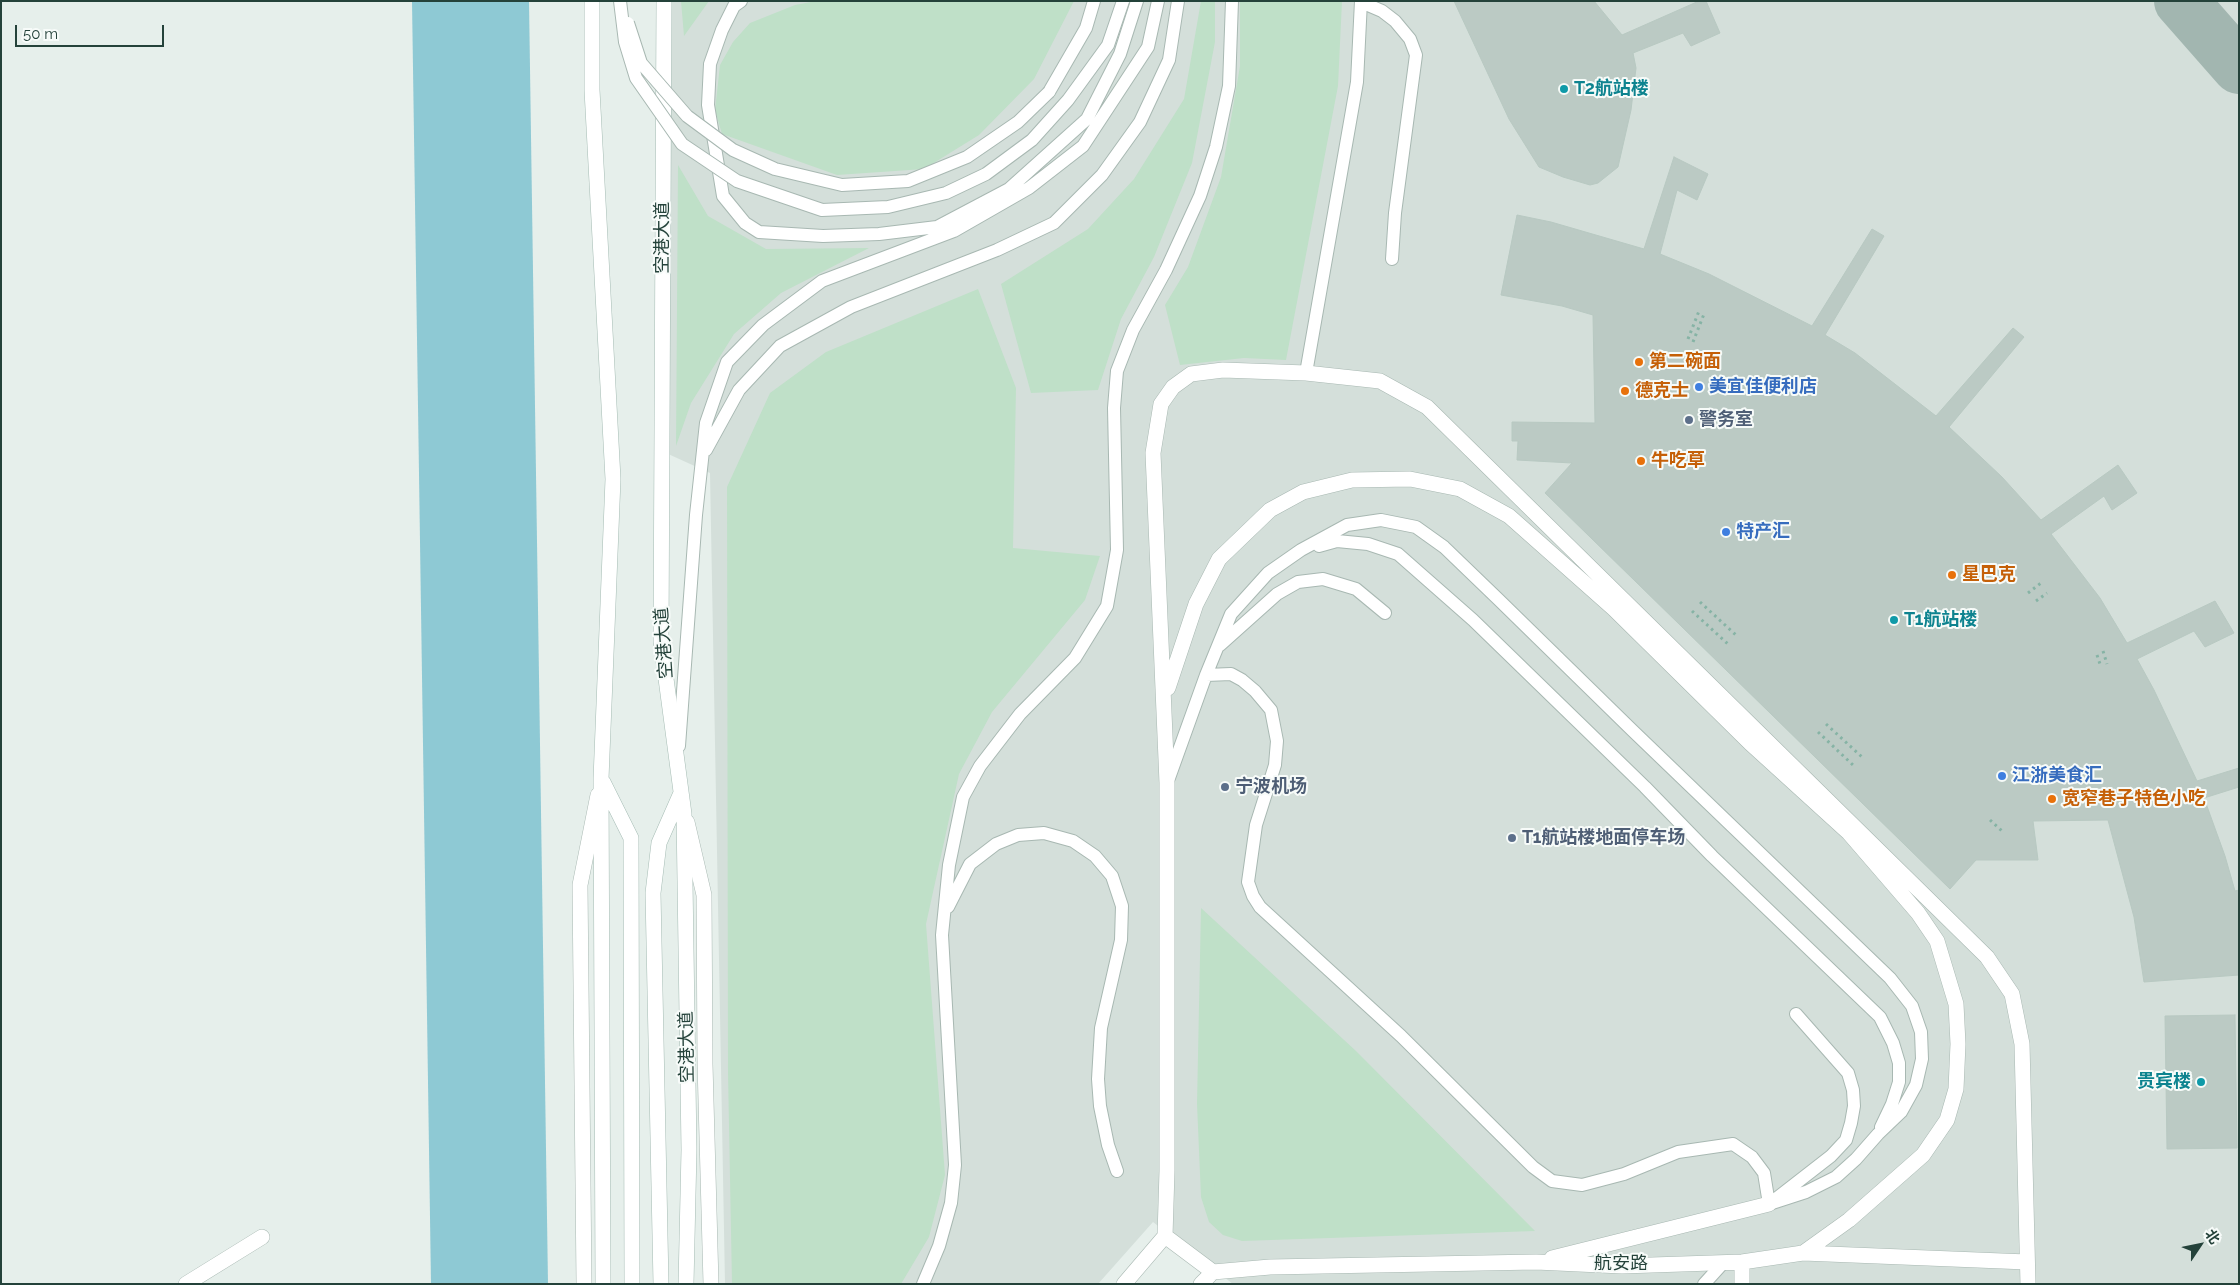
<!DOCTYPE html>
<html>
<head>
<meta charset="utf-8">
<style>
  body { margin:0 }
  #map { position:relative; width:2240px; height:1285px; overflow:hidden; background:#e6efeb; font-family:Raleway,"Noto Sans SC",sans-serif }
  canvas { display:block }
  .frame { position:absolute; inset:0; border:2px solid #24423a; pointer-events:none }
  .north { position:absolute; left:2175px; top:1220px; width:50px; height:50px; -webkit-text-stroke:4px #f7fbf9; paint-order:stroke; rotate:56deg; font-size:14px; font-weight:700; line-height:20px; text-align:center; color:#24423a }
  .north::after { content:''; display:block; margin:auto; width:18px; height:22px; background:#24423a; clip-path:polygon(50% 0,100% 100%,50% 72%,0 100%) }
  .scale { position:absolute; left:15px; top:25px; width:149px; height:22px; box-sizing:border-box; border:2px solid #24423a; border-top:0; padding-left:6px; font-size:15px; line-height:18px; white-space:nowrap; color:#24423a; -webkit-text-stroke:4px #f7fbf9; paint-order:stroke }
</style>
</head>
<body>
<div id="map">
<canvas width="2240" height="1285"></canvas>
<div class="frame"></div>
<div class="north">北</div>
<div class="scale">50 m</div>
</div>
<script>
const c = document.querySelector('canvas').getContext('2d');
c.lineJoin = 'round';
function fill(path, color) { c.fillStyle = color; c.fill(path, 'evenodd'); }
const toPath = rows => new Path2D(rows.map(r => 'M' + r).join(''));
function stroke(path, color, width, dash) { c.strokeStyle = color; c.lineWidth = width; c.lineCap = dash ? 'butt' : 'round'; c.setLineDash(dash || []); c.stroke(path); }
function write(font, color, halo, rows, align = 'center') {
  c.font = font + ' Raleway,"Noto Sans SC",sans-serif'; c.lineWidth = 4; c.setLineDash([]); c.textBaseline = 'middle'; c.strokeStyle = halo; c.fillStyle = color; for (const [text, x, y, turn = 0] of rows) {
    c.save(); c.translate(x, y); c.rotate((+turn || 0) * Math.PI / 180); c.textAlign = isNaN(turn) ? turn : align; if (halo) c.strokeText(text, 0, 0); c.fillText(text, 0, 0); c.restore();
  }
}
fill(toPath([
  [666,1,2239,1,2239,1284,1233,1284,1153,1222,1098,1284,725,1284,710,473,666,453]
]), '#d4dfda');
fill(toPath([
  [681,1,709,1,684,36],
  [816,1,1074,1,1034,79,979,135,924,169,837,175,722,134,715,110,720,65,733,42,750,23,795,5],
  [1201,1,1215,1,1215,42,1192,163,1154,257,1121,319,1098,390,1031,393,1001,284,1088,229,1134,179,1184,99],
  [1240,1,1342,1,1338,86,1286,360,1244,358,1180,365,1165,305,1188,267,1221,177,1240,66],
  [678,165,708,216,766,249,869,248,781,293,734,334,691,403,676,446],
  [978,289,1016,388,1013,548,1100,556,1085,600,992,712,959,774,926,924,945,1175,929,1237,901,1284,732,1284,728,1073,727,487,770,393,826,352],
  [1201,908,1356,1051,1535,1231,1242,1241,1223,1235,1209,1222,1201,1197,1197,1104]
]), '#bfe0c8');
fill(toPath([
  [412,1,529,1,548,1284,431,1284]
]), '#8ec9d4');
stroke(toPath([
  [2181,1,2239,67]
]), '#a2b6b0', 54);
const building = toPath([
  [1454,1,1594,1,1622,35,1699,1,1706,1,1720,33,1691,46,1683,33,1633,53,1636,68,1631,110,1618,167,1598,183,1590,185,1563,177,1539,167,1509,119,1454,1],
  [1674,157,1708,174,1697,200,1677,190,1660,254,1709,274,1812,326,1872,229,1884,236,1825,335,1855,353,1936,416,2013,328,2024,337,1949,427,2002,477,2041,520,2118,465,2137,493,2112,510,2104,496,2051,534,2100,598,2127,643,2215,601,2234,633,2205,647,2194,631,2137,659,2154,690,2197,781,2239,768,2239,787,2204,798,2225,856,2235,891,2239,890,2239,975,2144,982,2134,917,2108,820,2033,821,2038,860,1976,860,1950,889,1545,493,1572,463,1517,460,1518,441,1512,441,1512,422,1595,423,1593,315,1562,306,1501,295,1517,215,1551,222,1644,249,1674,157],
  [2235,1015,2237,1148,2167,1149,2165,1016,2235,1015]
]);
fill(building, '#bbcac4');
stroke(building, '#b8c9c2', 1);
const service = toPath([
  [741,1,734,6,722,30,710,64,708,105,723,196,745,223,759,232,823,236,879,234,937,227,1009,189,1087,119,1120,54,1137,1],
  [1361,2,1382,11,1395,21,1410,39,1416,55,1395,213,1392,259],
  [1049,92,1086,28,1094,1],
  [1306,373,1357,82,1361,1],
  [706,450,739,390,780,346,851,307,997,250,1054,223,1102,175,1140,122,1169,60,1178,1],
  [1319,546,1337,541,1368,544,1398,554,1473,620,1645,787,1712,856,1880,1017,1893,1043,1899,1063,1899,1082,1892,1104,1881,1127],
  [1220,645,1277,594,1298,582,1323,579,1356,589,1385,613],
  [1206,675,1231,674,1242,680,1255,691,1271,710,1277,741,1275,765,1256,825,1248,882,1253,896,1260,907,1401,1036,1533,1167,1552,1181,1582,1185,1624,1174,1678,1152,1733,1144,1752,1157,1764,1173,1769,1204],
  [679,746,696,515,706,423,727,362,763,325,822,281,954,231,1029,188,1083,146,1148,47,1158,1],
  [1169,778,1206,675,1231,614,1268,573,1301,550,1347,525,1381,520,1416,527,1444,547,1498,599,1633,731,1890,978,1912,1006,1921,1032,1922,1059,1916,1085,1901,1112,1878,1134,1856,1159,1836,1177,1806,1192,1769,1204],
  [948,907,970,864,996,844,1018,835,1044,833,1073,841,1095,856,1112,876,1122,906,1121,940,1101,1028,1098,1079,1100,1106,1108,1145,1117,1171],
  [1777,1198,1831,1156,1846,1140,1851,1123,1854,1106,1853,1090,1848,1073,1796,1014],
  [923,1284,939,1246,951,1203,955,1165,942,935,949,865,963,797,980,766,1020,714,1075,658,1107,606,1117,550,1114,408,1117,371,1133,330,1166,270,1200,196,1216,147,1229,86,1232,1],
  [1704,1284,1724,1262]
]);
const minor = toPath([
  [1168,688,1196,604,1219,559,1270,510,1303,492,1352,480,1410,479,1460,489,1509,516,1614,609,1750,743,1849,833,1918,913,1937,941,1956,1004,1958,1044,1956,1089,1947,1120,1923,1155,1849,1220,1803,1253],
  [687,822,704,895,705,1064,711,1284],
  [1552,1258,1769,1204],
  [1742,1262,1742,1284],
  [1213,1272,1165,1236,1167,1171,1167,783,1153,453,1161,404,1173,387,1191,374,1223,370,1306,373,1380,381,1427,407,1987,957,2012,994,2022,1044,2028,1284],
  [1213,1272,1270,1267,1536,1262,1622,1266,1742,1262,1803,1253,2027,1262],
  [186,1284,262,1237],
  [584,1284,580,885,598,795],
  [1124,1284,1165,1236],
  [1201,1284,1213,1272]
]);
const secondary = toPath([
  [592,1,592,90,613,479,601,779,603,1284],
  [664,1,661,641,684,814,689,1150,686,1284],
  [603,782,631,838,632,1284],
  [661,1284,653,893,659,843,681,793]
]);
stroke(service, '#a8b8b2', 14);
stroke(minor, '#a8b8b2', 16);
stroke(secondary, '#a4bbb3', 16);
stroke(toPath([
  [1688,339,1699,311],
  [1693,342,1704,314],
  [2028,593,2041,583],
  [2036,601,2047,593],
  [1700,602,1737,636],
  [1692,611,1729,645],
  [2103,651,2107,664],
  [2097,655,2101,667],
  [1826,724,1862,757],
  [1818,732,1854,766],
  [1990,820,2002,831]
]), '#86b3a5', 3, [2.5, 4]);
stroke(service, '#fff', 12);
stroke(minor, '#fff', 15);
stroke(secondary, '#fff', 15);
const serviceBridge = toPath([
  [620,1,625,42,636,78,682,144,737,181,822,210,888,207,946,193,986,174,1032,140,1068,100,1108,45,1123,1],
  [628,23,641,63,687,116,733,150,775,169,842,185,908,181,967,157,1018,122,1049,92]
]);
stroke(serviceBridge, '#a8b8b2', 14, []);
stroke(serviceBridge, '#fff', 12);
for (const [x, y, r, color] of [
  [1564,89,5,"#0f9aa8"],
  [1639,362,5,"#e8710a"],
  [1699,387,5,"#3f7fe0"],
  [1625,391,5,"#e8710a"],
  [1689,420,5,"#5c6f8a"],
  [1641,461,5,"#e8710a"],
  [1726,532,5,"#3f7fe0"],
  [1952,575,5,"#e8710a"],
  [1894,620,5,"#0f9aa8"],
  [2002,776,5,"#3f7fe0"],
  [1225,787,5,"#5c6f8a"],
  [2052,799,5,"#e8710a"],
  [1512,838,5,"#5c6f8a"],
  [2201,1082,5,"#0f9aa8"]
]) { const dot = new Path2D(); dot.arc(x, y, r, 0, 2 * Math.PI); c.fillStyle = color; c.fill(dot); stroke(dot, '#f7fbf9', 2); }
write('bold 18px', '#0d838f', '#f7fbf9', [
  ["T2航站楼",1574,89],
  ["T1航站楼",1904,620],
  ["贵宾楼",2191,1082,"right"]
], 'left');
write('18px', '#24423a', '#f7fbf9', [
  ["空港大道",663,238,-90],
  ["空港大道",664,643,-94],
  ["空港大道",687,1047,-91],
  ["航安路",1621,1264]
]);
write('bold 18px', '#c56008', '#f7fbf9', [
  ["第二碗面",1649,362],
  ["德克士",1635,391],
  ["牛吃草",1651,461],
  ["星巴克",1962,575],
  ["宽窄巷子特色小吃",2062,799]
], 'left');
write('bold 18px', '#366cbe', '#f7fbf9', [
  ["美宜佳便利店",1709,387],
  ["特产汇",1736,532],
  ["江浙美食汇",2012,776]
], 'left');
write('bold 18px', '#4e5e75', '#f7fbf9', [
  ["警务室",1699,420],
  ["宁波机场",1235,787],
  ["T1航站楼地面停车场",1522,838]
], 'left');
</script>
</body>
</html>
